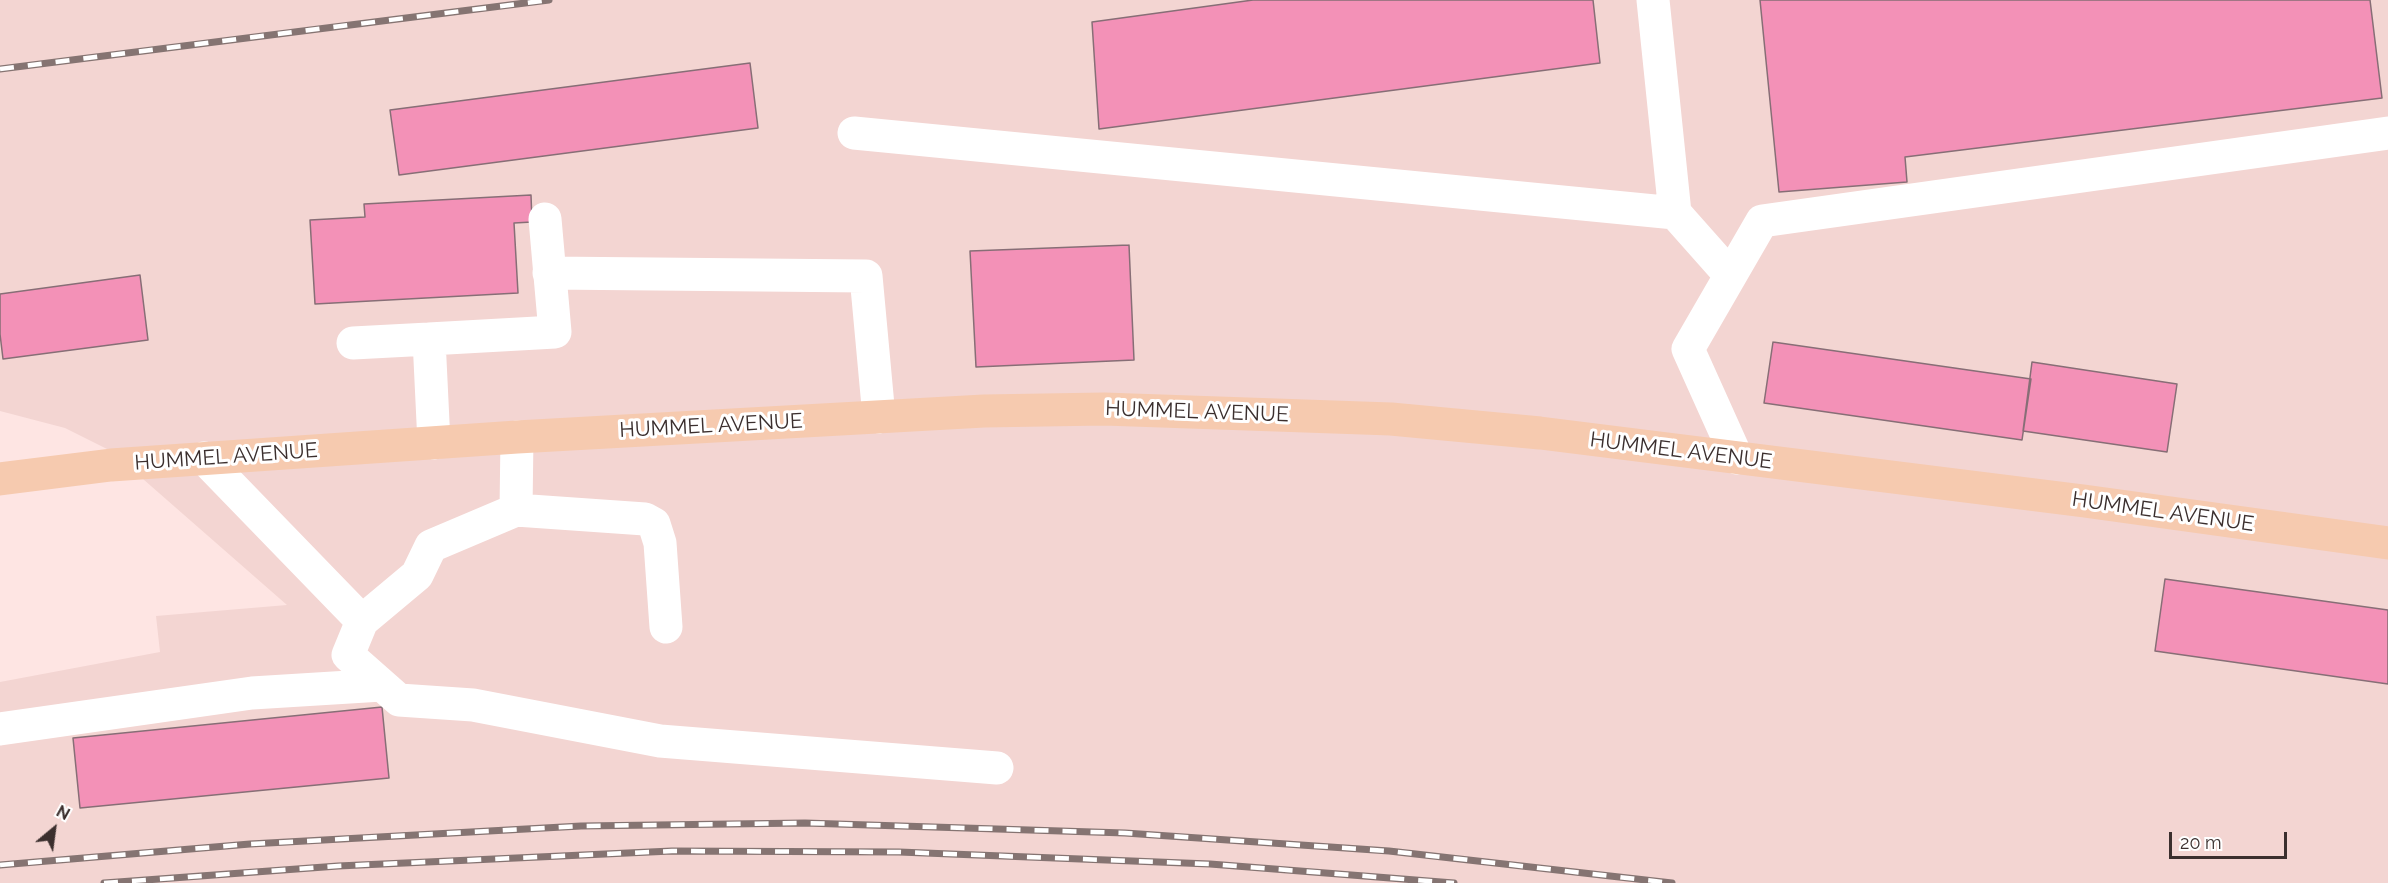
<!DOCTYPE html>
<html>
<head>
<meta charset="utf-8">
<style>
  body { margin:0 }
  #map { position:relative; width:2388px; height:883px; overflow:hidden; background:#fee5e3; font-family:Raleway,sans-serif }
  canvas { display:block }
  .north { position:absolute; left:24px; top:799px; width:60px; height:60px; -webkit-text-stroke:4px #fff; paint-order:stroke; rotate:29deg; font-size:16px; font-weight:700; line-height:24px; text-align:center; color:#3b2f2e }
  .north::after { content:''; display:block; margin:auto; width:21px; height:27px; background:#3b2f2e; clip-path:polygon(50% 0,100% 100%,50% 72%,0 100%) }
  .scale { position:absolute; left:2169px; top:832px; width:118px; height:27px; box-sizing:border-box; border:3px solid #3b2f2e; border-top:0; padding-left:8px; font-size:18px; line-height:21px; white-space:nowrap; color:#3b2f2e; -webkit-text-stroke:4px #fff; paint-order:stroke }
</style>
</head>
<body>
<div id="map">
<canvas width="2388" height="883"></canvas>
<div class="north">N</div>
<div class="scale">20 m</div>
</div>
<script>
const c = document.querySelector('canvas').getContext('2d');
c.lineJoin = 'round';
function fill(path, color) { c.fillStyle = color; c.fill(path, 'evenodd'); }
const toPath = rows => new Path2D(rows.map(r => 'M' + r).join(''));
function stroke(path, color, width, dash) { c.strokeStyle = color; c.lineWidth = width; c.lineCap = dash ? 'butt' : 'round'; c.setLineDash(dash || []); c.stroke(path); }
function write(font, color, halo, rows, align = 'center') {
  c.font = font + ' Raleway,sans-serif'; c.lineWidth = 6; c.setLineDash([]); c.textBaseline = 'middle'; c.strokeStyle = halo; c.fillStyle = color; for (const [text, x, y, turn = 0] of rows) {
    c.save(); c.translate(x, y); c.rotate((+turn || 0) * Math.PI / 180); c.textAlign = isNaN(turn) ? turn : align; if (halo) c.strokeText(text, 0, 0); c.fillText(text, 0, 0); c.restore();
  }
}
fill(toPath([
  [0,0,2388,0,2388,883,0,883,0,682,160,652,156,616,287,605,111,451,65,428,0,411]
]), '#f3d5d2');
const building = toPath([
  [1253,0,1593,0,1600,63,1099,129,1092,22,1253,0],
  [1760,0,2370,0,2382,98,1905,157,1907,182,1779,192,1760,0],
  [750,63,758,128,399,175,390,110,750,63],
  [531,195,532,222,514,223,518,293,315,304,310,220,365,217,364,204,531,195],
  [1129,245,1134,360,976,367,970,251,1129,245],
  [140,275,148,340,3,359,0,334,0,294,140,275],
  [1773,342,2031,379,2022,440,1764,403,1773,342],
  [2032,362,2177,384,2167,452,2023,431,2032,362],
  [2165,579,2388,610,2388,684,2155,651,2165,579],
  [382,707,389,778,80,808,73,738,382,707]
]);
fill(building, '#f391b7');
stroke(building, '#876e76', 1.5);
stroke(toPath([
  [1653,0,1675,213,1730,275],
  [854,133,1675,213],
  [549,273,866,276,879,417],
  [429,339,555,332,545,219],
  [353,343,429,339,434,443],
  [517,437,516,510,431,546,417,575,362,621,348,655,399,700,473,705,660,741,997,768],
  [204,458,362,621],
  [1737,458,1688,349,1762,221,2388,133],
  [516,510,645,519,654,524,660,543,666,627],
  [0,729,252,693,382,685]
]), '#fff', 33);
stroke(toPath([
  [0,479,111,465,517,437,984,411,1104,409,1391,419,1540,433,2084,501,2388,543]
]), '#f6caaf', 33);
const rail = toPath([
  [0,69,549,0],
  [0,865,250,844,581,826,805,823,1125,833,1389,851,1672,883],
  [104,883,338,866,672,851,899,852,1210,864,1454,883]
]);
stroke(rail, '#857472', 7);
stroke(rail, '#fff', 4.5, [14]);
write('21px', '#3b2f2e', '#fff', [
  ["HUMMEL AVENUE",1197,412,2],
  ["HUMMEL AVENUE",711,426,-3],
  ["HUMMEL AVENUE",1681,451,7],
  ["HUMMEL AVENUE",226,457,-4],
  ["HUMMEL AVENUE",2163,512,8]
]);
</script>
</body>
</html>
